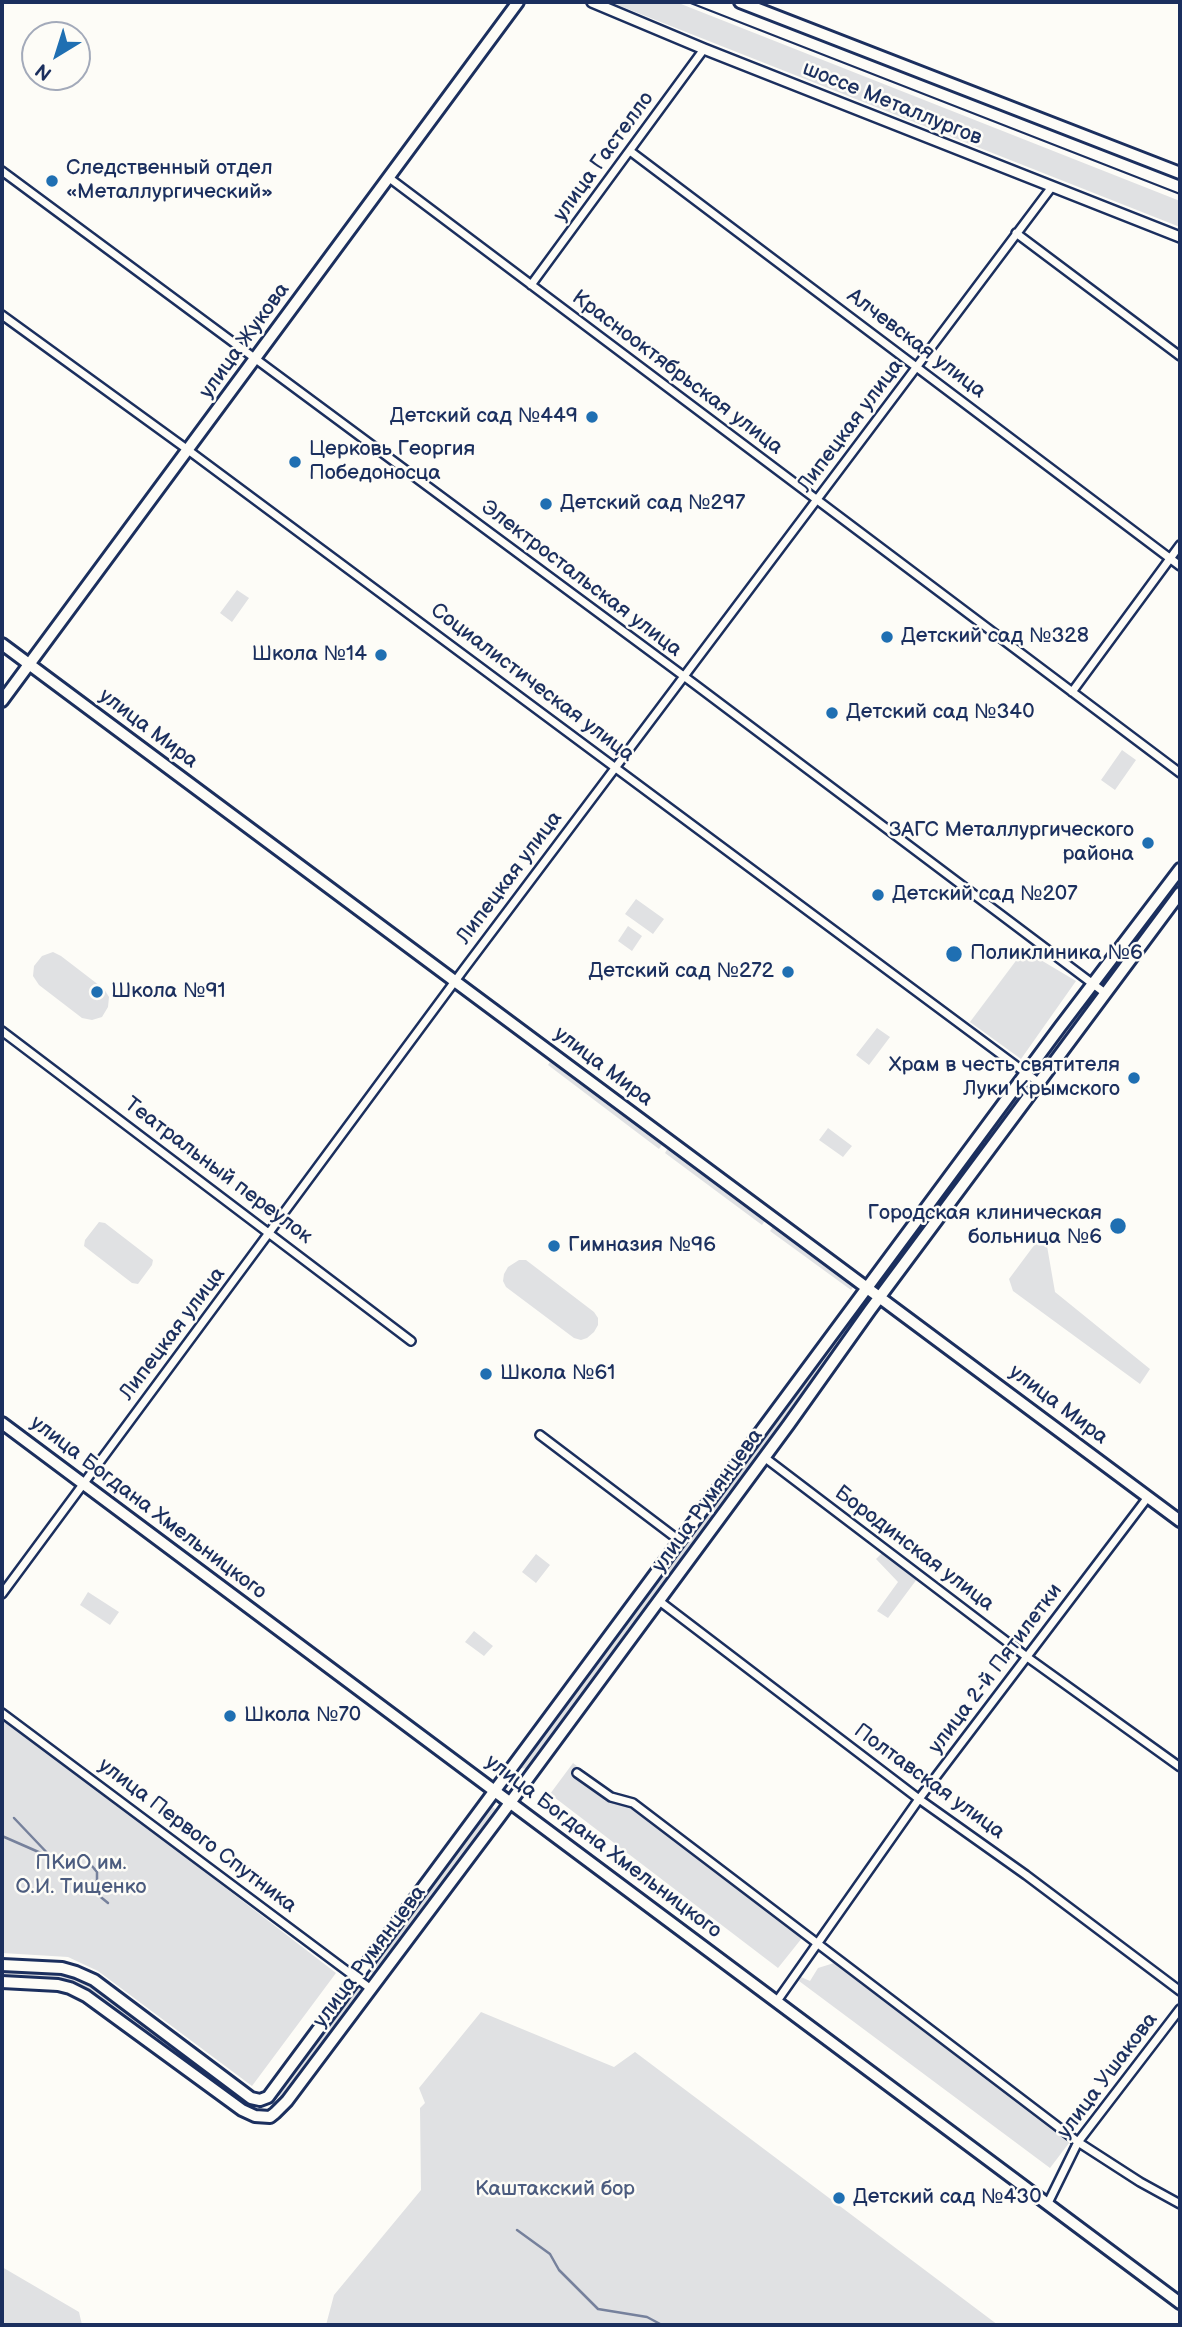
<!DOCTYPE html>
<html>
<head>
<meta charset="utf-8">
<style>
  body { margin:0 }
  #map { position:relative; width:1182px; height:2327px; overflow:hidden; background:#fdfcf7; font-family:"Balsamiq Sans",sans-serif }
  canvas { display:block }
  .frame { position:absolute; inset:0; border:4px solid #1b2f5e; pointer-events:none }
  .north { position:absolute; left:21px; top:21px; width:70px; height:70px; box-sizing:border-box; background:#fdfcf7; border:2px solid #a3aaba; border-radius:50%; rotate:218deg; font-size:19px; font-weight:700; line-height:28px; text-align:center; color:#1b2f5e }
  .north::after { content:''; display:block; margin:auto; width:24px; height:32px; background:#1f6fb2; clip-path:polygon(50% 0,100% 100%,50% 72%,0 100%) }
</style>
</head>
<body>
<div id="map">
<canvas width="1182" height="2327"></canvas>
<div class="frame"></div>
<div class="north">N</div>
</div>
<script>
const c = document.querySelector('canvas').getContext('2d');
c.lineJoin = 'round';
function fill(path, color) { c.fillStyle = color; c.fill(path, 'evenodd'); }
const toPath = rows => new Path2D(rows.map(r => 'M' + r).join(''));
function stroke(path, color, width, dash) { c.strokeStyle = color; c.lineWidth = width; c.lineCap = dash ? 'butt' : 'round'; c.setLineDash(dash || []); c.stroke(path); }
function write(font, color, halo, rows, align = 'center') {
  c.font = font + ' "Balsamiq Sans",sans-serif'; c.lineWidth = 5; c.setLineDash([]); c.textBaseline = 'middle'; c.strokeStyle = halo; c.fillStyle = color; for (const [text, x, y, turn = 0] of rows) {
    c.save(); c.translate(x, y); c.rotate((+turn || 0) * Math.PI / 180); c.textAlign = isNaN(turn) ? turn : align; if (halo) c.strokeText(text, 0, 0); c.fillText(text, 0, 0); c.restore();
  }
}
fill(toPath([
  [610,2,676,2,1180,201,1180,227],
  [237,590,249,598,232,622,220,613],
  [1122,750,1136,760,1115,790,1101,780],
  [1180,876,1180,886,1117,971,1112,967],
  [636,899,664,919,653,934,625,914],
  [628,926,642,936,632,951,618,941],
  [1024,950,1076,981,1021,1059,970,1022],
  [53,952,61,956,104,989,109,997,108,1007,102,1017,92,1020,82,1018,39,985,33,976,34,966,42,956],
  [1087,1001,1090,1001,1090,1004,1045,1064,1042,1064,1041,1062],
  [877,1028,890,1037,869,1065,856,1055],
  [552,1059,664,1142,659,1149,548,1065],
  [1026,1082,1030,1085,888,1277,886,1277,884,1274],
  [828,1128,852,1146,843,1157,819,1140],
  [669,1146,766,1219,762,1225,665,1153],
  [99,1222,105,1223,153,1260,152,1265,138,1284,132,1283,84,1246,85,1240],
  [775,1224,856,1283,851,1290,770,1231],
  [1041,1236,1047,1246,1055,1292,1150,1369,1140,1384,1013,1291,1009,1279],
  [519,1260,526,1260,594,1312,598,1318,598,1325,594,1332,587,1338,581,1340,574,1338,506,1287,503,1281,504,1274,508,1267],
  [859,1307,864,1310,527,1769,521,1768,521,1765],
  [883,1552,917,1579,888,1618,877,1611,898,1582,876,1559],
  [536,1554,550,1565,536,1583,522,1572],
  [88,1592,119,1612,110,1625,80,1605],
  [474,1631,493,1646,484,1656,465,1642],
  [2,1718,188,1855,192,1862,336,1973,252,2086,98,1971,68,1957,2,1953],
  [573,1763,802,1938,778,1968,550,1794],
  [491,1806,497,1810,376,1975,374,1975,370,1971],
  [834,1963,1069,2143,1050,2168,799,1981,801,1977,810,1981,818,1968],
  [2,1971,60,1974,75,1977,91,1985,224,2085,224,2089,221,2090,88,1991,72,1984,2,1978],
  [357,1987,363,1992,283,2098,281,2098,278,2094],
  [481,2012,614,2067,635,2052,998,2325,326,2325,334,2295,421,2190,420,2108,425,2103,419,2088],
  [2,2267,79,2312,82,2325,2,2325]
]), '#e0e1e3');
stroke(toPath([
  [14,1818,52,1858,66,1865,92,1866,97,1872,97,1894,108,1903],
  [2,1836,50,1857],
  [517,2230,550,2254,559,2270,598,2309,647,2317,662,2325]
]), '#76819c', 2.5);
const minor = toPath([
  [630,151,1180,566],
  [2,171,693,683,1105,993],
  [388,177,1180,773],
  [1016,233,1180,356],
  [531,285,704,49],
  [2,315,188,450,1038,1082],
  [1072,692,1180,545],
  [2,1031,411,1341],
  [540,1435,680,1541],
  [764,1457,1027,1657,1180,1767],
  [2,1594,464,969,1051,188],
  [658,1600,919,1799,1026,1875,1180,1991],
  [2,1713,371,1989],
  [577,1773,611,1797,633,1803,1078,2142,1140,2182,1180,2204],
  [777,2001,919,1799,1148,1497],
  [1048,2203,1078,2142,1180,2009]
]);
const tertiary = toPath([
  [592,2,704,49,1180,237]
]);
const secondary = toPath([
  [740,2,1180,173],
  [2,644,1180,1521],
  [2,701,518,2],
  [2,1423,1180,2303],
  [2,1965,62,1968,76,1972,94,1980,251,2098,260,2100,268,2097,1060,1027,1180,869],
  [2,1982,58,1985,70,1988,86,1996,242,2110,255,2116,270,2117,275,2113,287,2101,501,1815,789,1424,870,1310,1180,893]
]);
stroke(minor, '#1b2f5e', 12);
stroke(tertiary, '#1b2f5e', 14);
stroke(secondary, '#1b2f5e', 16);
stroke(minor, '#fdfcf7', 7);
stroke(tertiary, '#fdfcf7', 9);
stroke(secondary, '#fdfcf7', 10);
stroke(toPath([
  [688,2,1180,194]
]), '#1b2f5e', 2);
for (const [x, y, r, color] of [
  [52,181,7,"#1f6fb2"],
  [592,417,7,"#1f6fb2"],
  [295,462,7,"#1f6fb2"],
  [546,504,7,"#1f6fb2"],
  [887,637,7,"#1f6fb2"],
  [381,655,7,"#1f6fb2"],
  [832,713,7,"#1f6fb2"],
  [1148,843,7,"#1f6fb2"],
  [878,895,7,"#1f6fb2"],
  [954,954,9,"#1f6fb2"],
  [788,972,7,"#1f6fb2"],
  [97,992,7,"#1f6fb2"],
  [1134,1078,7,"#1f6fb2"],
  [1118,1226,9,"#1f6fb2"],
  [554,1246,7,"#1f6fb2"],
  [486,1374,7,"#1f6fb2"],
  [230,1716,7,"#1f6fb2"],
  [839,2198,7,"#1f6fb2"]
]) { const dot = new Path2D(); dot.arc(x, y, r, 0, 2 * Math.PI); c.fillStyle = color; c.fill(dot); stroke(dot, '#fdfcf7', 2.5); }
write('21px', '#1b2f5e', '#fdfcf7', [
  ["шоссе Металлургов",892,104,22],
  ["улица Гастелло",604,157,-54],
  ["улица Жукова",245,341,-54],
  ["Алчевская улица",916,344,37],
  ["Краснооктябрьская улица",677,373,37],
  ["Липецкая улица",851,426,-53],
  ["Электростальская улица",581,579,37],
  ["Социалистическая улица",532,683,37],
  ["улица Мира",148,729,37],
  ["Липецкая улица",510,878,-53],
  ["улица Мира",603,1067,37],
  ["Театральный переулок",218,1171,37],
  ["Липецкая улица",173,1334,-53],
  ["улица Мира",1058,1405,37],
  ["улица Румянцева",708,1501,-54],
  ["улица Богдана Хмельницкого",148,1508,37],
  ["Бородинская улица",914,1549,37],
  ["улица 2-й Пятилетки",996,1669,-53],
  ["Полтавская улица",929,1782,36],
  ["улица Первого Спутника",197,1836,37],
  ["улица Богдана Хмельницкого",603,1847,37],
  ["улица Румянцева",370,1957,-53],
  ["улица Ушакова",1108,2076,-53]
]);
write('21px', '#1b2f5e', '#fdfcf7', [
  ["Следственный отдел",66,169],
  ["«Металлургический»",66,193],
  ["Детский сад №449",578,417,"right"],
  ["Церковь Георгия",309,450],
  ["Победоносца",309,474],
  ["Детский сад №297",560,504],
  ["Детский сад №328",901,637],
  ["Школа №14",367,655,"right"],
  ["Детский сад №340",846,713],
  ["ЗАГС Металлургического",1134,831,"right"],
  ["района",1134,855,"right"],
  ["Детский сад №207",892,895],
  ["Поликлиника №6",970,954],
  ["Детский сад №272",774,972,"right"],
  ["Школа №91",111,992],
  ["Храм в честь святителя",1120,1066,"right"],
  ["Луки Крымского",1120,1090,"right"],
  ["Городская клиническая",1102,1214,"right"],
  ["больница №6",1102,1238,"right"],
  ["Гимназия №96",568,1246],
  ["Школа №61",500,1374],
  ["Школа №70",244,1716],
  ["Детский сад №430",853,2198]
], 'left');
write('21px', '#4c5c7f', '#fdfcf7', [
  ["ПКиО им.",81,1864],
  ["О.И. Тищенко",81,1888],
  ["Каштакский бор",555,2190]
]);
</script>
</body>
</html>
